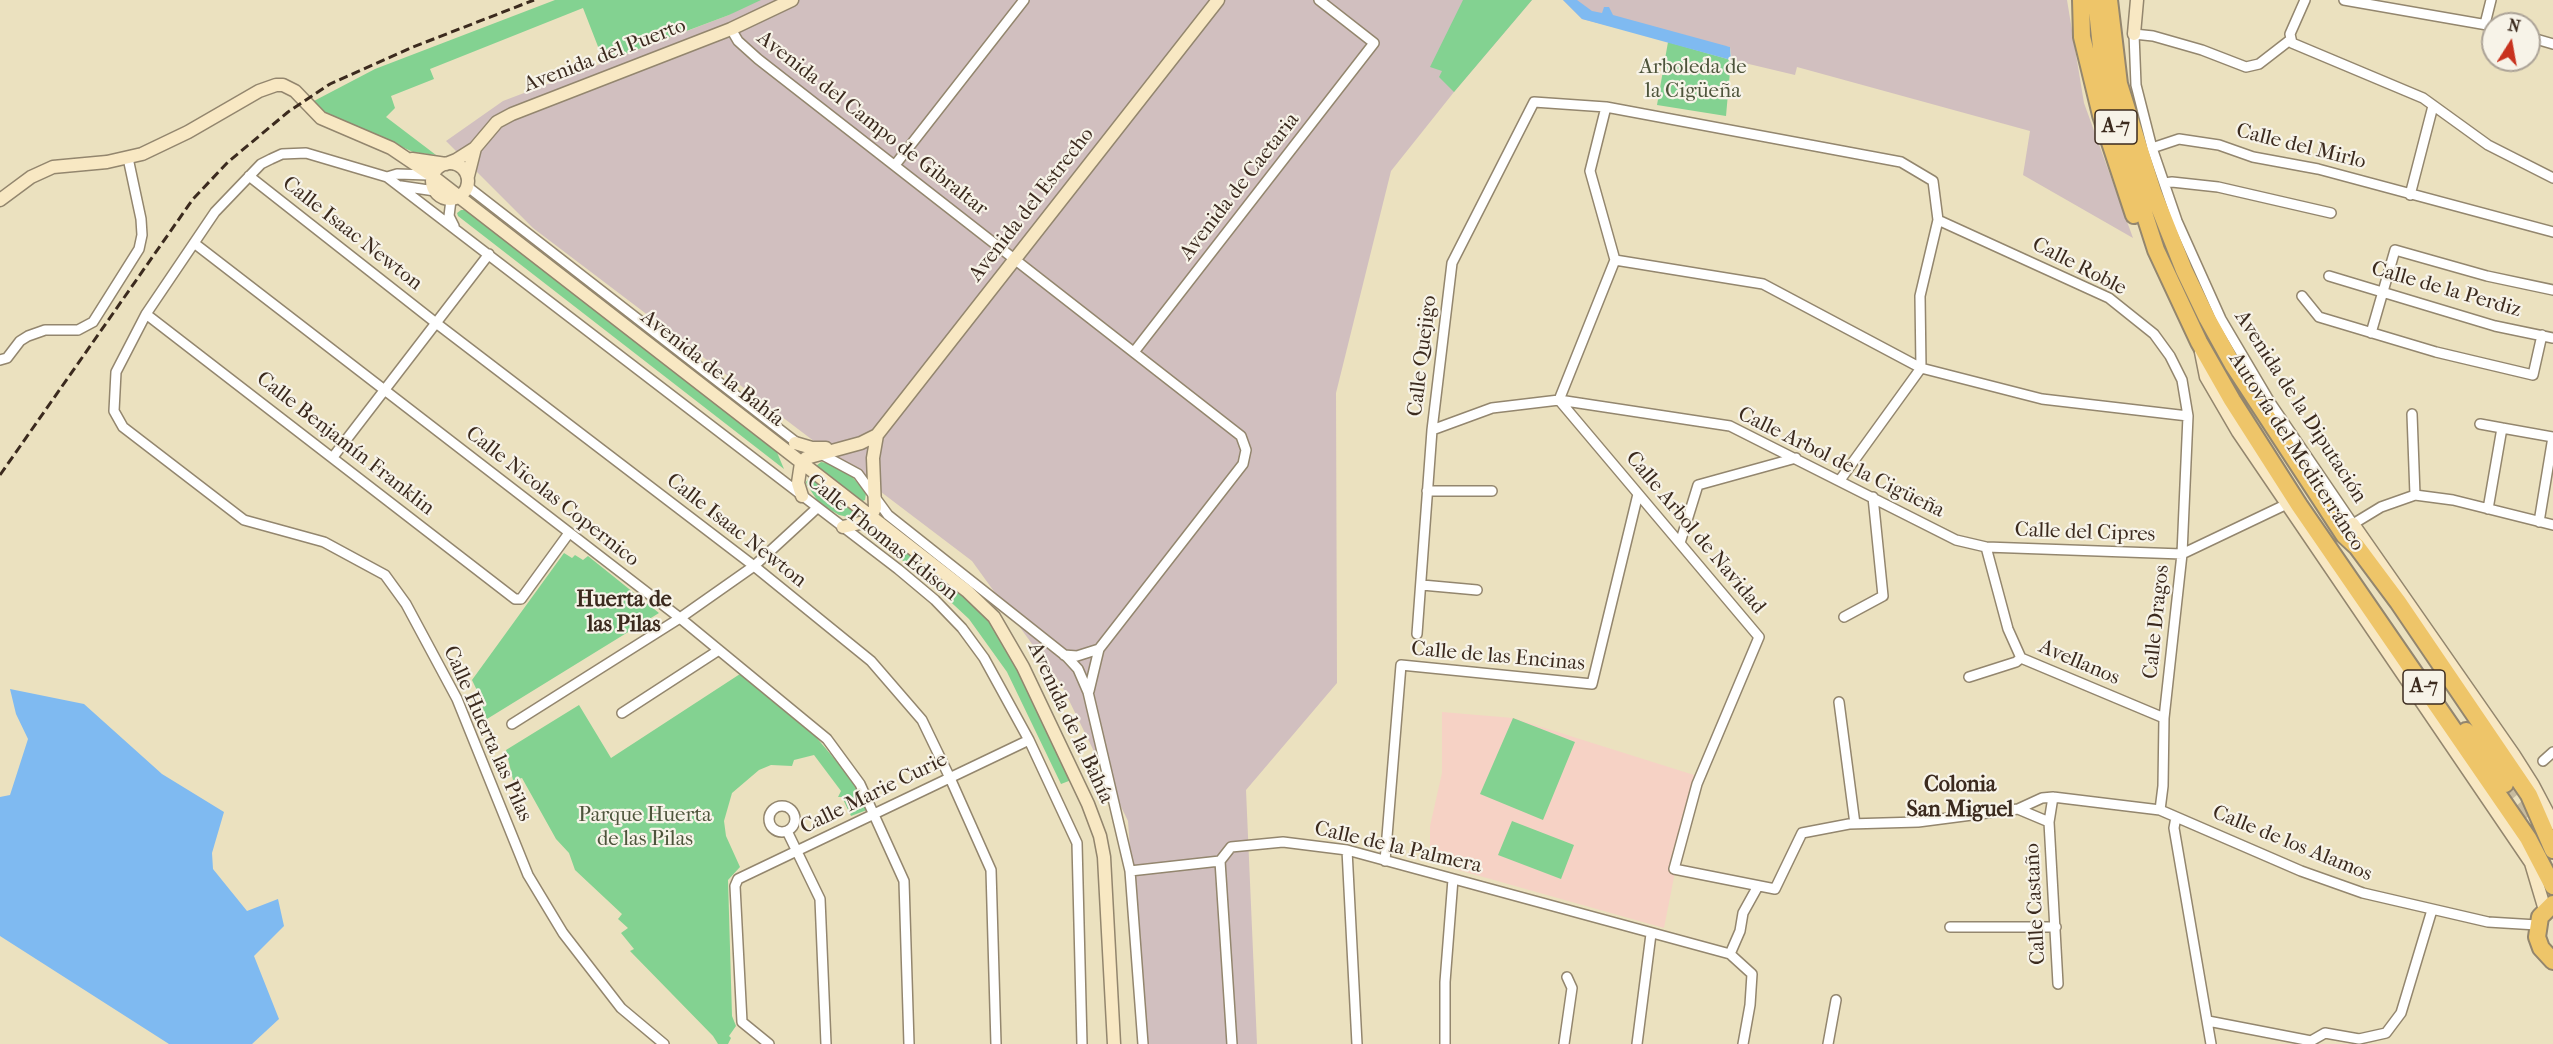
<!DOCTYPE html>
<html>
<head>
<meta charset="utf-8">
<style>
  body { margin:0 }
  #map { position:relative; width:2553px; height:1044px; overflow:hidden; background:#ebe1bf; font-family:"IM FELL French Canon",serif }
  canvas { display:block }
  .north { position:absolute; left:2481px; top:12px; width:60px; height:60px; box-sizing:border-box; background:#f7f3e8; border:2px solid #aca397; border-radius:50%; rotate:11deg; font-size:16px; font-weight:700; line-height:24px; text-align:center; color:#3b2a1e }
  .north::after { content:''; display:block; margin:auto; width:21px; height:27px; background:#c8321e; clip-path:polygon(50% 0,100% 100%,50% 72%,0 100%) }
</style>
</head>
<body>
<div id="map">
<canvas width="2553" height="1044"></canvas>
<div class="north">N</div>
</div>
<script>
const c = document.querySelector('canvas').getContext('2d');
c.lineJoin = 'round';
function fill(path, color) { c.fillStyle = color; c.fill(path, 'evenodd'); }
const toPath = rows => new Path2D(rows.map(r => 'M' + r).join(''));
function stroke(path, color, width, dash) { c.strokeStyle = color; c.lineWidth = width; c.lineCap = dash ? 'butt' : 'round'; c.setLineDash(dash || []); c.stroke(path); }
function write(font, color, halo, rows, align = 'center') {
  c.font = font + ' "IM FELL French Canon",serif'; c.lineWidth = 4.5; c.setLineDash([]); c.textBaseline = 'middle'; c.strokeStyle = halo; c.fillStyle = color; for (const [text, x, y, turn = 0] of rows) {
    c.save(); c.translate(x, y); c.rotate((+turn || 0) * Math.PI / 180); c.textAlign = isNaN(turn) ? turn : align; if (halo) c.strokeText(text, 0, 0); c.fillText(text, 0, 0); c.restore();
  }
}
fill(toPath([
  [1442,712,1513,718,1694,775,1664,928,1430,862,1430,826,1442,773]
]), '#f6d2c5');
fill(toPath([
  [754,0,1532,0,1454,92,1391,171,1336,393,1337,683,1246,790,1257,1044,1144,1044,1128,821,1061,684,972,561,533,228,446,141,503,101,729,15],
  [1563,0,2067,0,2084,103,2133,238,2023,175,2030,131,1797,67,1795,75,1732,60,1730,47,1637,33,1582,19]
]), '#d1bfbf');
fill(toPath([
  [555,0,761,0,729,15,604,62,583,8,430,69,434,79,391,96,395,108,386,117,436,155,413,152,320,110,312,102,375,69],
  [1463,0,1532,0,1454,92,1439,77,1442,71,1430,67],
  [1668,42,1731,60,1726,116,1657,105],
  [461,210,466,210,776,450,784,469,458,216,457,213],
  [821,462,833,464,849,473,866,493,865,500,860,502,818,471,816,466],
  [809,478,814,479,855,510,854,514,848,517,839,515,819,503,807,485,806,482],
  [870,535,887,537,897,543,966,596,996,627,1074,779,1061,784,1007,672,969,619,925,578],
  [564,553,572,558,575,555,583,560,588,556,659,613,487,719,482,708,484,705,472,680],
  [740,674,816,737,854,782,867,810,851,816,842,797,838,797,841,791,814,755,794,760,792,766,771,765,759,770,732,793,724,821,726,836,740,867,728,880,732,1016,736,1026,729,1036,731,1038,728,1044,718,1044,713,1036,630,951,634,949,621,933,628,928,618,919,622,914,575,870,569,853,556,839,522,778,513,780,506,750,579,705,611,758],
  [1513,718,1575,742,1543,820,1480,794],
  [1512,821,1574,845,1561,879,1498,855]
]), '#83d291');
fill(toPath([
  [1563,0,1577,0,1592,11,1602,13,1604,7,1609,7,1613,15,1730,47,1731,60,1582,19],
  [10,689,84,704,162,774,224,812,212,853,213,869,247,911,278,899,284,926,254,956,279,1019,252,1044,169,1044,0,936,0,797,10,795,28,739,16,714]
]), '#7fbaf1');
stroke(toPath([
  [2505,784,2541,827]
]), '#c8bc9f', 16, [16, 8]);
const street = toPath([
  [2305,0,2290,34,2292,43,2423,98,2488,145,2553,178],
  [2344,0,2493,26],
  [2485,24,2491,0],
  [731,29,738,41,758,59,1241,436,1246,450,1243,464,1099,649,1089,691],
  [2529,37,2553,44],
  [2290,40,2259,64,2246,67,2202,50,2153,36,2134,34,2136,85,2152,148,2177,221,2221,319,2270,402,2353,524,2381,507,2415,495,2453,500,2553,525],
  [2152,148,2179,139,2219,145,2253,157,2318,169,2553,232],
  [895,165,1024,0],
  [249,176,436,323,754,566,871,661,922,720,950,778,991,870,996,1044],
  [387,177,397,174,429,175],
  [2164,183,2172,182,2218,187,2331,213],
  [401,186,435,191],
  [468,187,801,446],
  [2410,195,2433,106],
  [451,200,449,216,454,226],
  [1938,220,2109,298,2154,334,2170,356,2182,380,2188,416,2182,554,2164,718,2163,786,2160,810],
  [194,243,680,618,827,739,860,784,904,881,909,1044],
  [1615,260,1763,284,1921,368,2042,399,2188,416],
  [2329,276,2495,326,2553,338],
  [2302,296,2319,317,2436,352,2533,375,2542,335],
  [146,314,515,599,521,599,569,533],
  [2371,333,2395,250,2487,276,2553,290],
  [1134,352,1374,43,1319,0],
  [0,360,7,358,20,341,28,336,45,330,78,330,93,322,139,249,142,235,141,219,128,158],
  [1559,400,1759,637,1697,784,1674,869,1775,889,1802,833,1849,824,1918,822,2018,809,2042,798,2053,797,2160,810,2301,871,2363,893,2488,922,2537,925],
  [1559,400,1615,260,1590,171,1606,107],
  [2412,414,2415,495],
  [2480,424,2502,428],
  [1432,430,1492,408,1559,400,1730,426,1956,540,1986,547,2182,554,2287,504],
  [819,453,858,474,888,515,1067,657,1078,669,1088,692,1130,871],
  [333,457,489,254],
  [1840,480,1921,368],
  [1427,491,1492,491],
  [2488,509,2502,428,2553,437,2539,522],
  [1680,543,1698,485,1796,458],
  [1986,547,2008,629,2021,658,2164,718],
  [1422,585,1477,590],
  [1844,617,1883,596,1873,497],
  [1417,634,1432,430,1452,263,1534,102,1606,107,1901,162,1933,181,1938,220,1920,296,1921,368],
  [1064,655,1077,656,1099,649],
  [1969,677,2016,662,2021,658],
  [1839,702,1855,824],
  [622,713,719,650],
  [512,724,680,618,754,566,817,508],
  [2543,761,2553,752],
  '769 819a13 13 0 1 1 26 0a13 13 0 1 1-26 0Z',
  [2018,809,2049,822,2053,797],
  [2176,817,2174,828,2211,1044],
  [2049,822,2058,984],
  [787,831,820,899,826,1044],
  [1347,850,1357,1044],
  [1220,861,1232,1044],
  [1385,861,1401,665,1592,684,1638,494],
  [1950,927,2056,927],
  [1730,954,1740,931,1743,913,1758,886],
  [2208,1021,2311,1041,2325,1033,2359,1039,2386,1033,2401,1013,2432,910],
  [664,1044,621,1008,563,933,528,875,457,699,406,604,385,575,324,542,244,520,123,427,114,411,116,372,146,314,215,212,261,164,271,159,282,154,306,153,387,177,898,569,935,600,962,628,984,658,1029,740,1077,843,1082,1044],
  [769,1044,742,1022,735,886,738,879,1029,740],
  [1143,1044,1130,871,1220,861,1231,847,1283,842,1347,850,1730,954,1752,974,1750,1005,1743,1044],
  [1445,1044,1445,982,1453,879],
  [1564,1044,1572,988,1567,977],
  [1637,1044,1651,934],
  [1828,1044,1836,1000]
]);
const secondary = toPath([
  [2134,34,2137,0],
  [412,159,446,164,456,160,475,148,497,122,512,114,731,29,792,0],
  '432 181a18 18 0 1 1 36 0a18 18 0 1 1-36 0Z',
  [468,176,475,148],
  [0,200,31,177,53,167,107,162,142,154,188,132,259,91,276,85,283,85,295,91,321,118,391,148,431,175,967,591,994,617,1023,667,1088,804,1100,836,1104,857,1114,1044],
  [2201,352,2206,377,2238,432,2531,863,2545,910],
  [795,443,812,448,826,448],
  [802,496,798,483,801,463,806,458,861,443,877,435,1218,0],
  [2353,524,2514,755,2533,785,2553,823],
  [843,527,864,522,871,517,875,508,873,458,877,435]
]);
const highway = toPath([
  [2081,0,2082,37,2101,115,2134,215],
  [2096,0,2104,76,2113,116,2156,250,2199,342,2232,400,2299,505,2528,838,2553,886],
  [2109,0,2119,84,2153,192,2184,270,2207,318,2233,365,2344,535,2357,547,2398,602,2529,795,2553,850],
  [2466,731,2484,752],
  [2480,743,2505,784],
  [2553,904,2540,917,2537,937,2541,948,2553,961]
]);
stroke(street, '#93866e', 12);
stroke(secondary, '#93866e', 15);
stroke(highway, '#93866e', 20);
stroke(street, '#fff', 9);
stroke(secondary, '#f8e8c3', 12);
stroke(highway, '#eec569', 16);
stroke(toPath([
  [0,475,193,199,228,162,288,112,330,84,413,47,534,0]
]), '#3b2a1e', 3, [9, 4.5]);
for (const [x, y, w] of [
  [2116,127,42],
  [2424,687,42]
]) { const box = new Path2D(); box.roundRect(x - w / 2, y - 17, w, 34, 4.5); c.fillStyle = '#f7f3e8'; c.fill(box); stroke(box, '#3b2a1e', 1.5); }
write('bold 20px', '#3b2a1e', null, [
  ["A-7",2116,127],
  ["A-7",2424,687]
]);
write('21px', '#3b2a1e', '#f7f3e8', [
  ["Avenida del Puerto",605,56,-21],
  ["Avenida del Campo de Gibraltar",872,124,38],
  ["Calle del Mirlo",2301,147,14],
  ["Avenida de Caetaria",1240,187,-52],
  ["Avenida del Estrecho",1032,205,-52],
  ["Calle Isaac Newton",352,234,38],
  ["Calle Roble",2079,267,27],
  ["Calle de la Perdiz",2446,290,16],
  ["Calle Quejigo",1423,356,-83],
  ["Avenida de la Bahía",712,369,38],
  ["Avenida de la Diputación",2300,407,57],
  ["Calle Benjamín Franklin",345,444,38],
  ["Autovía del Mediterráneo",2296,452,57],
  ["Calle Arbol de la Cigüeña",1841,463,26],
  ["Calle Nicolas Copernico",552,497,38],
  ["Calle Isaac Newton",736,531,38],
  ["Calle Arbol de Navidad",1695,533,50],
  ["Calle del Cipres",2085,533,2],
  ["Calle Thomas Edison",882,538,39],
  ["Calle Dragos",2157,622,-84],
  ["Calle de las Encinas",1498,657,5],
  ["Avellanos",2079,663,23],
  ["Avenida de la Bahía",1070,723,65],
  ["Calle Huerta las Pilas",487,734,66],
  ["Calle Marie Curie",874,794,-26],
  ["Calle de los Alamos",2292,844,22],
  ["Calle de la Palmera",1398,848,13],
  ["Calle Castaño",2036,904,-93]
]);
write('21px', '#4d543b', '#f7f3e8', [
  ["Arboleda de",1693,68],
  ["la Cigüeña",1693,92],
  ["Parque Huerta",645,816],
  ["de las Pilas",645,840]
]);
write('bold 22px', '#3b2a1e', '#f7f3e8', [
  ["Huerta de",624,601],
  ["las Pilas",624,626],
  ["Colonia",1960,786],
  ["San Miguel",1960,811]
]);
</script>
</body>
</html>
